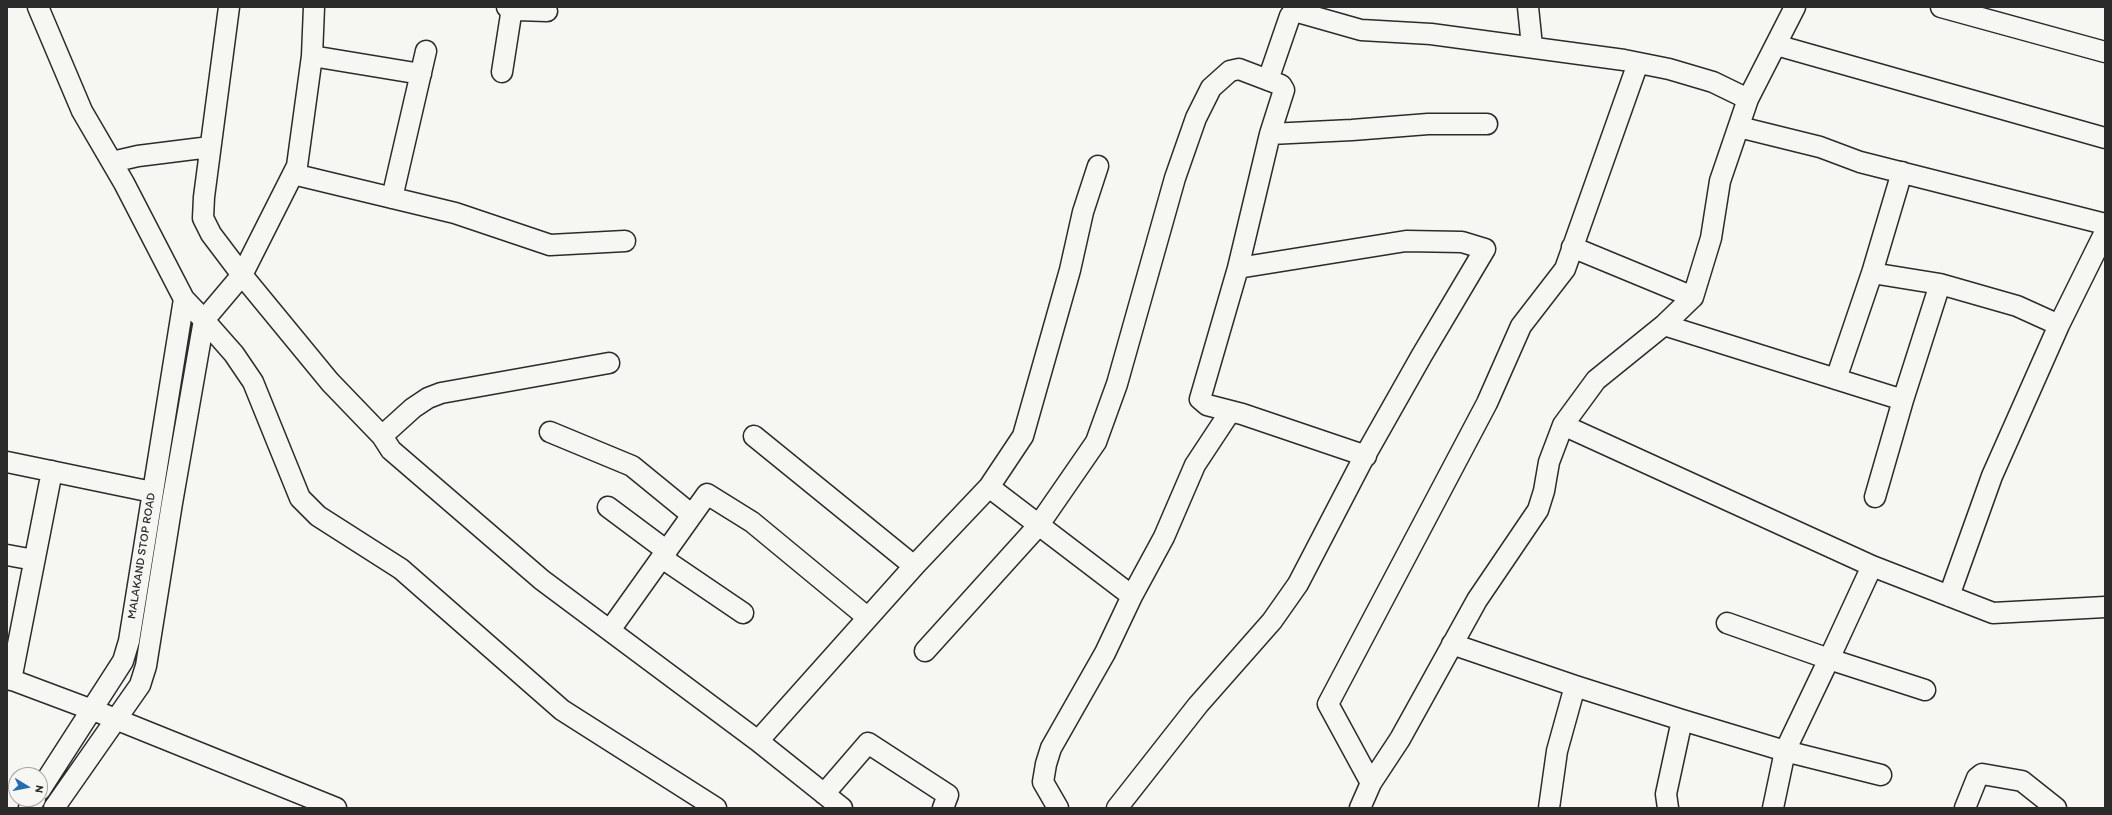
<!DOCTYPE html>
<html>
<head>
<meta charset="utf-8">
<style>
  body { margin:0 }
  #map { position:relative; width:2112px; height:815px; overflow:hidden; background:#f6f6f2; font-family:Itim,sans-serif }
  canvas { display:block }
  .frame { position:absolute; inset:0; border:8px solid #2b2b2b; pointer-events:none }
  .north { position:absolute; left:8px; top:767px; width:40px; height:40px; box-sizing:border-box; background:#f6f6f2; border:1px solid #a5a5a2; border-radius:50%; rotate:100deg; font-size:11px; font-weight:700; line-height:16px; text-align:center; color:#2b2b2b }
  .north::after { content:''; display:block; margin:auto; width:14px; height:18px; background:#1f6fb2; clip-path:polygon(50% 0,100% 100%,50% 72%,0 100%) }
</style>
</head>
<body>
<div id="map">
<canvas width="2112" height="815"></canvas>
<div class="frame"></div>
<div class="north">N</div>
</div>
<script>
const c = document.querySelector('canvas').getContext('2d');
c.lineJoin = 'round';
const toPath = rows => new Path2D(rows.map(r => 'M' + r).join(''));
function stroke(path, color, width, dash) { c.strokeStyle = color; c.lineWidth = width; c.lineCap = dash ? 'butt' : 'round'; c.setLineDash(dash || []); c.stroke(path); }
function write(font, color, halo, rows, align = 'center') {
  c.font = font + ' Itim,sans-serif'; c.lineWidth = 3; c.setLineDash([]); c.textBaseline = 'middle'; c.strokeStyle = halo; c.fillStyle = color; for (const [text, x, y, turn = 0] of rows) {
    c.save(); c.translate(x, y); c.rotate((+turn || 0) * Math.PI / 180); c.textAlign = isNaN(turn) ? turn : align; if (halo) c.strokeText(text, 0, 0); c.fillText(text, 0, 0); c.restore();
  }
}
const minor = toPath([
  [38,7,82,111,124,183,184,299,204,320,172,503,146,666,140,685,54,808],
  [229,7,204,197,203,218,211,234,242,275,330,382,382,436,391,450,542,580,758,741,842,808],
  [314,7,312,56,297,166,242,275,204,320,234,354,253,382,300,498,318,516,401,569,562,710,716,808],
  [507,7,517,10,547,11],
  [1528,7,1532,46],
  [1941,7,2105,52],
  [1776,45,2105,138],
  [312,56,421,74],
  [502,72,512,8],
  [1268,80,1290,16,1294,11,1361,30,1431,34,1624,60,1669,69,1713,82,1748,99],
  [1739,127,1820,147,1860,162,2105,224],
  [112,162,138,156,210,147],
  [293,174,455,213,550,245,625,241],
  [392,198,426,51],
  [1572,247,1693,297],
  [1238,268,1200,399,1207,405,1242,414,1366,456],
  [1872,273,1940,284,2017,306,2059,325,1992,476,1949,596],
  [1664,325,1903,400,1875,497],
  [2059,325,2105,232],
  [1836,379,1872,273,1902,172],
  [1903,400,1940,284],
  [1563,425,1872,566],
  [550,432,632,466,692,515],
  [382,436,413,408,428,398,441,393,609,363],
  [754,436,914,566],
  [7,462,152,492],
  [989,487,1132,596],
  [608,507,667,551],
  [7,555,34,560],
  [662,558,743,613],
  [1727,623,1829,659,1872,566,1993,613,2105,607],
  [610,630,707,494,752,522,867,617],
  [1452,644,1575,686,1682,720,1785,751,1881,775],
  [925,651,1038,526,1096,442,1117,384,1175,178,1196,118,1211,88,1230,71,1239,69,1281,85,1284,90,1270,134],
  [7,678,103,714,336,808],
  [11,680,52,471],
  [758,741,916,564,989,487,1023,436,1070,270,1083,212,1098,166],
  [1371,783,1328,704,1487,403,1521,326,1565,269,1638,63],
  [40,790,123,661,129,641,184,299],
  [824,794,868,743,948,795,943,808],
  [29,808,35,799],
  [1058,808,1043,782,1046,764,1051,748,1105,653,1132,596,1164,537,1195,465,1230,412],
  [1117,808,1198,705,1272,621,1298,584,1362,461,1422,355,1485,249,1462,242,1406,241,1238,268,1270,134,1352,130,1428,124,1487,124],
  [1360,808,1371,783,1400,739,1477,600,1538,510,1544,491,1549,462,1563,425,1596,380,1664,325,1693,297,1711,238,1720,181,1748,99,1795,7],
  [1549,808,1557,751,1575,686],
  [1668,808,1666,794,1682,720],
  [1773,808,1785,751,1829,659,1925,690],
  [1965,808,1977,778,1982,774,2022,781,2056,808]
]);
stroke(minor, '#2b2b2b', 23);
stroke(minor, '#f6f6f2', 20);
write('12px', '#2b2b2b', '#f6f6f2', [
  ["MALAKAND STOP ROAD",142,556,-81]
]);
</script>
</body>
</html>
